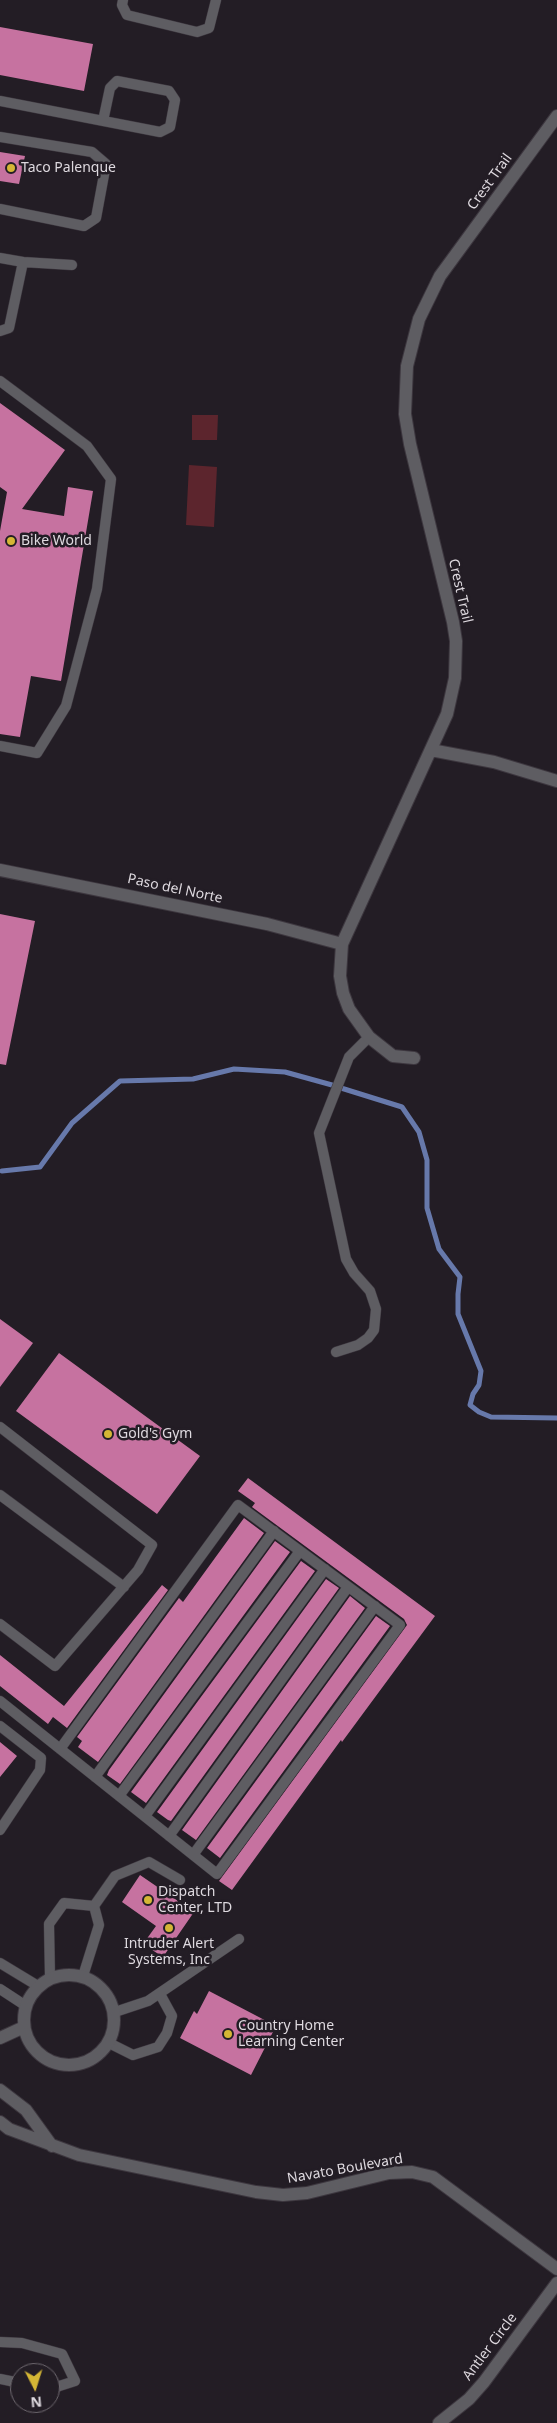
<!DOCTYPE html>
<html>
<head>
<meta charset="utf-8">
<style>
  body { margin:0 }
  #map { position:relative; width:557px; height:2423px; overflow:hidden; background:#231d25; font-family:"Noto Sans",sans-serif }
  canvas { display:block }
  .north { position:absolute; left:10px; top:2363px; width:50px; height:50px; box-sizing:border-box; background:#231d25; border:1px solid #6e686f; border-radius:50%; rotate:175deg; font-size:14px; font-weight:700; line-height:20px; text-align:center; color:#ded9df }
  .north::after { content:''; display:block; margin:auto; width:18px; height:22px; background:#d4b635; clip-path:polygon(50% 0,100% 100%,50% 72%,0 100%) }
</style>
</head>
<body>
<div id="map">
<canvas width="557" height="2423"></canvas>
<div class="north">N</div>
</div>
<script>
const c = document.querySelector('canvas').getContext('2d');
c.lineJoin = 'round';
function fill(path, color) { c.fillStyle = color; c.fill(path, 'evenodd'); }
const toPath = rows => new Path2D(rows.map(r => 'M' + r).join(''));
function stroke(path, color, width, dash) { c.strokeStyle = color; c.lineWidth = width; c.lineCap = dash ? 'butt' : 'round'; c.setLineDash(dash || []); c.stroke(path); }
function write(font, color, halo, rows, align = 'center') {
  c.font = font + ' "Noto Sans",sans-serif'; c.lineWidth = 5; c.setLineDash([]); c.textBaseline = 'middle'; c.strokeStyle = halo; c.fillStyle = color; for (const [text, x, y, turn = 0] of rows) {
    c.save(); c.translate(x, y); c.rotate((+turn || 0) * Math.PI / 180); c.textAlign = isNaN(turn) ? turn : align; if (halo) c.strokeText(text, 0, 0); c.fillText(text, 0, 0); c.restore();
  }
}
fill(toPath([
  [192,415,218,415,217,440,192,440],
  [189,465,217,467,214,527,186,525]
]), '#5c252d');
stroke(toPath([
  [341,1088,402,1107,419,1132,427,1160,427,1208,439,1249,460,1277,458,1294,458,1314,481,1371,479,1385,473,1394,470,1405,479,1412,491,1417,557,1418],
  [2,1171,40,1167,72,1123,120,1081,193,1079,234,1069,285,1072,332,1085]
]), '#6779ab', 5);
fill(toPath([
  [0,27,93,44,84,91,0,75],
  [0,152,25,156,19,184,0,181],
  [0,403,65,450,22,509,64,516,68,487,93,491,61,681,31,676,20,737,0,734,0,531,7,492,0,487],
  [0,914,35,921,6,1065,0,1064],
  [0,1319,33,1343,0,1387],
  [59,1353,200,1456,157,1514,16,1411],
  [248,1478,435,1616,342,1742,341,1740,232,1890,219,1881,407,1625,404,1619,252,1507,255,1503,238,1491],
  [244,1518,264,1533,98,1762,78,1747,82,1741,77,1737,179,1598,183,1602],
  [275,1541,290,1552,120,1784,107,1775,109,1770],
  [301,1561,315,1571,146,1803,131,1792],
  [326,1579,339,1588,171,1821,168,1820,157,1812],
  [162,1585,168,1590,67,1728,53,1717,48,1724,0,1686,0,1655,64,1706],
  [350,1596,365,1608,196,1840,182,1830],
  [376,1616,390,1626,220,1858,207,1848],
  [0,1742,17,1756,0,1777],
  [140,1875,194,1912,163,1957,143,1944,156,1926,122,1902],
  [209,1991,276,2026,251,2075,180,2038,194,2011,197,2014]
]), '#c672a0');
const service = toPath([
  [123,0,122,5,127,15,197,32,209,28,216,0],
  [0,101,160,132,170,127,175,100,169,91,117,81,110,88,103,121],
  [0,137,92,152,106,164,96,218,84,226,0,209],
  [0,258,23,262,9,328,0,331],
  [23,262,72,265],
  [0,381,87,446,111,479,97,589,66,706,37,753,0,746],
  [336,1352,358,1345,368,1338,374,1330,376,1309,370,1291,354,1273,346,1259,319,1133,349,1057,369,1037],
  [0,1427,152,1545,138,1570,55,1666,0,1624],
  [0,1495,124,1587],
  [0,1701,217,1874,400,1625,238,1505,60,1749],
  [0,1726,41,1758,40,1770,0,1830],
  [95,1777,274,1531],
  [119,1796,300,1551],
  [145,1816,325,1569],
  [169,1836,348,1587],
  [193,1855,375,1606],
  [0,1963,38,1986],
  [83,1976,99,1925,94,1906,115,1876,149,1862,180,1880],
  [50,1978,49,1924,64,1903,94,1906],
  [0,1989,26,2006],
  [115,2012,148,2001,239,1939],
  [109,2043,133,2055,158,2047,167,2033,172,2016,160,1994],
  [0,2342,22,2343,62,2354,75,2381,50,2389],
  [0,2379,20,2383]
]);
const minor = toPath([
  [431,750,494,762,557,781],
  [0,870,267,924,342,944],
  [414,1058,393,1056,369,1037,349,1009,343,993,340,976,342,944,447,714,455,678,456,641,453,622,410,444,405,414,407,366,419,319,440,276,557,116],
  '24 2020a45 45 0 1 1 90 0a45 45 0 1 1-90 0Z',
  [0,2038,24,2027],
  [0,2090,26,2110,52,2146],
  [0,2122,9,2129,79,2155,256,2192,283,2195,307,2193,389,2173,412,2172,433,2177,557,2269],
  [439,2423,469,2399,484,2382,557,2283]
]);
stroke(service, '#3d373f', 11);
stroke(minor, '#3d373f', 14);
stroke(service, '#5e5d62', 10);
stroke(minor, '#5e5d62', 12);
for (const [x, y, r, color] of [
  [11,168,5,"#d4b635"],
  [11,541,5,"#d4b635"],
  [108,1434,5,"#d4b635"],
  [148,1900,5,"#d4b635"],
  [169,1928,5,"#d4b635"],
  [228,2034,5,"#d4b635"]
]) { const dot = new Path2D(); dot.arc(x, y, r, 0, 2 * Math.PI); c.fillStyle = color; c.fill(dot); stroke(dot, '#231d25', 2); }
write('14px', '#ded9df', '#231d25', [
  ["Taco Palenque",21,168],
  ["Bike World",21,541],
  ["Gold's Gym",118,1434],
  ["Dispatch",158,1892],
  ["Center, LTD",158,1908],
  ["Intruder Alert",169,1944,"center"],
  ["Systems, Inc",169,1960,"center"],
  ["Country Home",238,2026],
  ["Learning Center",238,2042]
], 'left');
write('14px', '#ded9df', '#231d25', [
  ["Crest Trail",490,182,-54],
  ["Crest Trail",460,591,77],
  ["Paso del Norte",175,889,12],
  ["Navato Boulevard",345,2169,-10],
  ["Antler Circle",490,2347,-53]
]);
</script>
</body>
</html>
